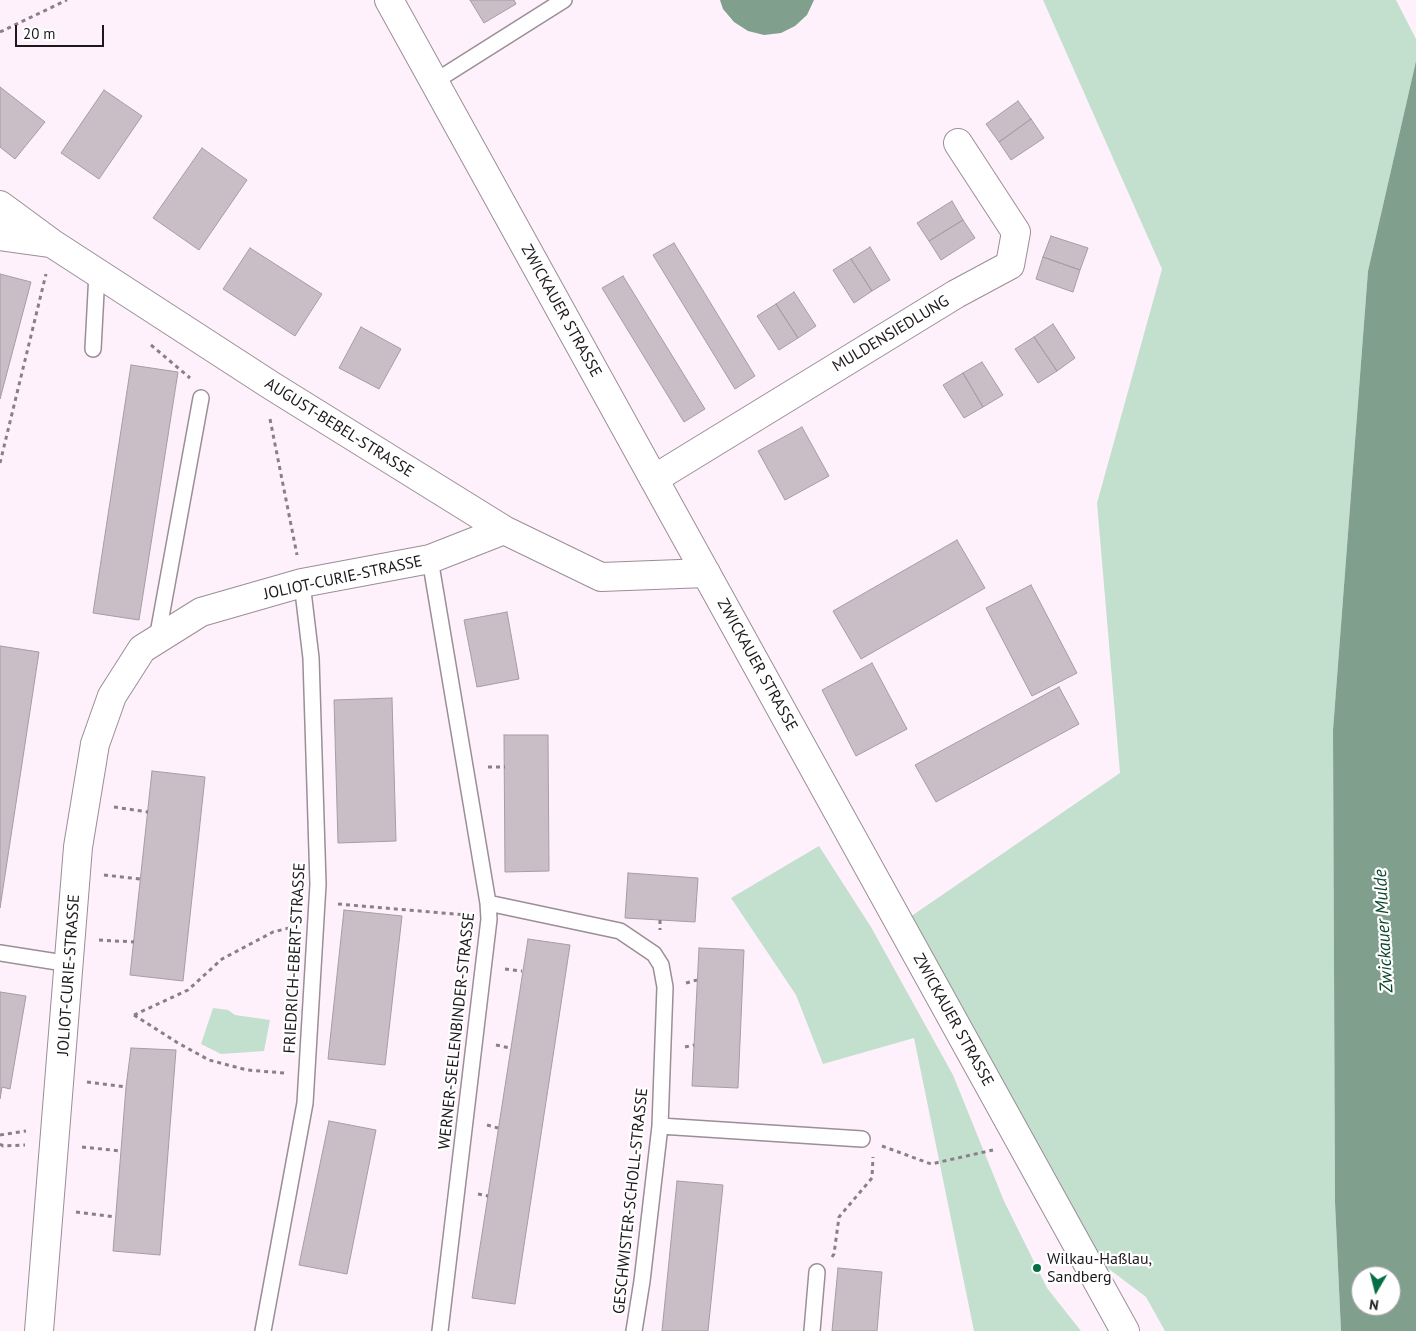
<!DOCTYPE html>
<html>
<head>
<meta charset="utf-8">
<style>
  body { margin:0 }
  #map { position:relative; width:1416px; height:1331px; overflow:hidden; background:#fef1fb; font-family:"PT Sans",sans-serif }
  canvas { display:block }
  .north { position:absolute; left:1351px; top:1266px; width:50px; height:50px; box-sizing:border-box; background:#fff; border:1px solid #a5a3a4; border-radius:50%; rotate:188deg; font-size:14px; font-weight:700; line-height:20px; text-align:center; color:#1d181c }
  .north::after { content:''; display:block; margin:auto; width:18px; height:22px; background:#056e45; clip-path:polygon(50% 0,100% 100%,50% 72%,0 100%) }
  .scale { position:absolute; left:15px; top:25px; width:89px; height:22px; box-sizing:border-box; border:2px solid #1d181c; border-top:0; padding-left:6px; font-size:15px; line-height:18px; white-space:nowrap; color:#1d181c; -webkit-text-stroke:4px #fff; paint-order:stroke }
</style>
</head>
<body>
<div id="map">
<canvas width="1416" height="1331"></canvas>
<div class="north">N</div>
<div class="scale">20 m</div>
</div>
<script>
const c = document.querySelector('canvas').getContext('2d');
c.lineJoin = 'round';
function fill(path, color) { c.fillStyle = color; c.fill(path, 'evenodd'); }
const toPath = rows => new Path2D(rows.map(r => 'M' + r).join(''));
function stroke(path, color, width, dash) { c.strokeStyle = color; c.lineWidth = width; c.lineCap = dash ? 'butt' : 'round'; c.setLineDash(dash || []); c.stroke(path); }
function write(font, color, halo, rows, align = 'center') {
  c.font = font + ' "PT Sans",sans-serif'; c.lineWidth = 4.5; c.setLineDash([]); c.textBaseline = 'middle'; c.strokeStyle = halo; c.fillStyle = color; for (const [text, x, y, turn = 0] of rows) {
    c.save(); c.translate(x, y); c.rotate((+turn || 0) * Math.PI / 180); c.textAlign = isNaN(turn) ? turn : align; if (halo) c.strokeText(text, 0, 0); c.fillText(text, 0, 0); c.restore();
  }
}
fill(toPath([
  [1043,0,1396,0,1416,39,1416,61,1368,271,1333,730,1335,1202,1341,1331,1165,1331,1146,1297,1105,1266,910,917,1120,773,1097,503,1162,269],
  [819,846,871,927,953,1075,1004,1201,1047,1288,1081,1331,974,1331,914,1038,823,1064,796,995,731,898],
  [213,1008,228,1010,235,1015,270,1020,264,1051,221,1054,201,1044]
]), '#c3e0ce');
fill(toPath([
  [720,0,814,0,807,15,795,26,781,33,764,35,748,31,734,22,723,9],
  [1416,61,1416,1331,1341,1331,1335,1202,1333,730,1368,271],
  [1361,1276,1391,1276,1391,1306,1361,1306]
]), '#809f8d');
const building = toPath([
  [470,0,514,0,516,4,484,23,470,0],
  [0,87,45,122,15,159,0,147,0,87],
  [104,90,142,116,99,179,61,153,104,90],
  [1018,101,1031,119,999,142,986,124,1018,101],
  [1031,119,1044,138,1011,160,999,142,1031,119],
  [202,148,247,180,199,250,153,218,202,148],
  [952,201,963,220,929,241,917,223,952,201],
  [963,220,975,238,941,260,929,241,963,220],
  [1051,236,1088,248,1080,270,1043,257,1051,236],
  [674,243,755,376,735,389,653,255,674,243],
  [870,247,890,280,872,291,851,259,870,247],
  [250,248,322,294,295,336,223,289,250,248],
  [1043,257,1080,270,1073,292,1036,279,1043,257],
  [851,259,872,291,854,303,833,270,851,259],
  [0,274,31,282,0,399,0,274],
  [623,276,705,409,684,422,602,288,623,276],
  [794,292,816,326,798,338,776,304,794,292],
  [776,304,798,338,779,350,757,316,776,304],
  [1053,324,1075,358,1057,371,1034,337,1053,324],
  [361,327,401,349,379,389,339,368,361,327],
  [1034,337,1057,371,1038,383,1015,349,1034,337],
  [982,362,1003,395,983,407,963,373,982,362],
  [131,365,178,372,139,620,93,613,131,365],
  [963,373,983,407,964,418,943,385,963,373],
  [802,427,829,476,785,500,758,451,802,427],
  [957,540,985,588,861,659,833,611,957,540],
  [1031,585,1077,673,1032,696,986,608,1031,585],
  [507,612,519,679,477,687,464,620,507,612],
  [0,646,39,652,0,908,0,646],
  [872,663,907,729,856,756,822,690,872,663],
  [1059,687,1079,724,936,802,915,765,1059,687],
  [392,698,396,841,338,843,334,700,392,698],
  [504,735,548,735,549,871,505,872,504,735],
  [152,771,205,777,183,981,130,975,152,771],
  [628,873,698,878,695,922,625,918,628,873],
  [344,910,402,916,385,1065,328,1059,344,910],
  [528,939,570,945,515,1304,472,1298,528,939],
  [699,948,744,950,738,1088,692,1086,699,948],
  [0,992,26,996,10,1089,2,1087,0,1099,0,992],
  [131,1048,176,1050,160,1255,113,1251,126,1087,131,1048],
  [329,1121,376,1130,347,1274,299,1265,329,1121],
  [677,1181,723,1185,708,1331,662,1331,677,1181],
  [838,1268,882,1272,877,1331,832,1331,838,1268]
]);
fill(building, '#c9bdc6');
stroke(building, '#a89ba5', 1);
const lane = toPath([
  [434,82,564,0],
  [93,349,97,273],
  [430,559,488,903,489,919,440,1331],
  [157,639,201,398],
  [488,903,620,931,654,954,661,965,665,987,660,1126,642,1281,634,1331],
  [0,953,70,964],
  [660,1126,862,1139],
  [263,1331,305,1103,318,884,311,658,302,583],
  [812,1331,817,1272]
]);
const street = toPath([
  [0,205,53,244,272,386,504,530,601,577,706,573],
  [0,236,49,243],
  [654,479,956,294,1010,265,1016,232,958,143],
  [39,1331,78,847,95,744,112,696,142,649,201,612,302,583,430,559,504,530]
]);
const primary = toPath([
  [389,0,1125,1331]
]);
stroke(lane, '#9a8e97', 18);
stroke(street, '#9a8e97', 30);
stroke(primary, '#9a8e97', 30);
stroke(toPath([
  [0,32,67,0],
  [151,345,190,378],
  [270,419,297,555],
  [0,463,46,274],
  [488,767,505,767],
  [114,807,148,812],
  [104,875,140,879],
  [338,904,466,915],
  [660,920,660,930],
  [99,940,134,942],
  [505,969,522,971],
  [686,983,697,980],
  [134,1015,188,990,222,959,273,932,293,927],
  [134,1015,178,1043,209,1060,247,1070,284,1073],
  [496,1045,510,1048],
  [685,1047,694,1045],
  [87,1082,126,1087],
  [487,1125,498,1128],
  [0,1135,26,1131],
  [0,1144,3,1146,25,1145],
  [882,1146,931,1164,993,1150],
  [82,1147,121,1151],
  [478,1194,488,1196],
  [76,1212,115,1217],
  [832,1257,834,1254,839,1217,872,1178,873,1157]
]), '#898087', 3, [4, 4]);
stroke(lane, '#fff', 15);
stroke(street, '#fff', 28);
stroke(primary, '#fff', 28);
for (const [x, y, r, color] of [
  [1037,1268,5,"#056e45"]
]) { const dot = new Path2D(); dot.arc(x, y, r, 0, 2 * Math.PI); c.fillStyle = color; c.fill(dot); stroke(dot, '#fff', 2); }
write('16px', '#1d181c', '#fff', [
  ["ZWICKAUER STRASSE",561,311,61],
  ["MULDENSIEDLUNG",891,334,-31],
  ["AUGUST-BEBEL-STRASSE",339,428,32],
  ["JOLIOT-CURIE-STRASSE",343,578,-12],
  ["ZWICKAUER STRASSE",757,665,61],
  ["FRIEDRICH-EBERT-STRASSE",295,958,-87],
  ["JOLIOT-CURIE-STRASSE",69,975,-86],
  ["ZWICKAUER STRASSE",953,1020,61],
  ["WERNER-SEELENBINDER-STRASSE",457,1031,-84],
  ["GESCHWISTER-SCHOLL-STRASSE",631,1201,-84]
]);
write('16px', '#1d181c', '#fff', [
  ["Wilkau-Haßlau,",1047,1259],
  ["Sandberg",1047,1277]
], 'left');
write('italic 18px', '#0a452b', '#fff', [
  ["Zwickauer Mulde",1384,931,-93]
]);
</script>
</body>
</html>
